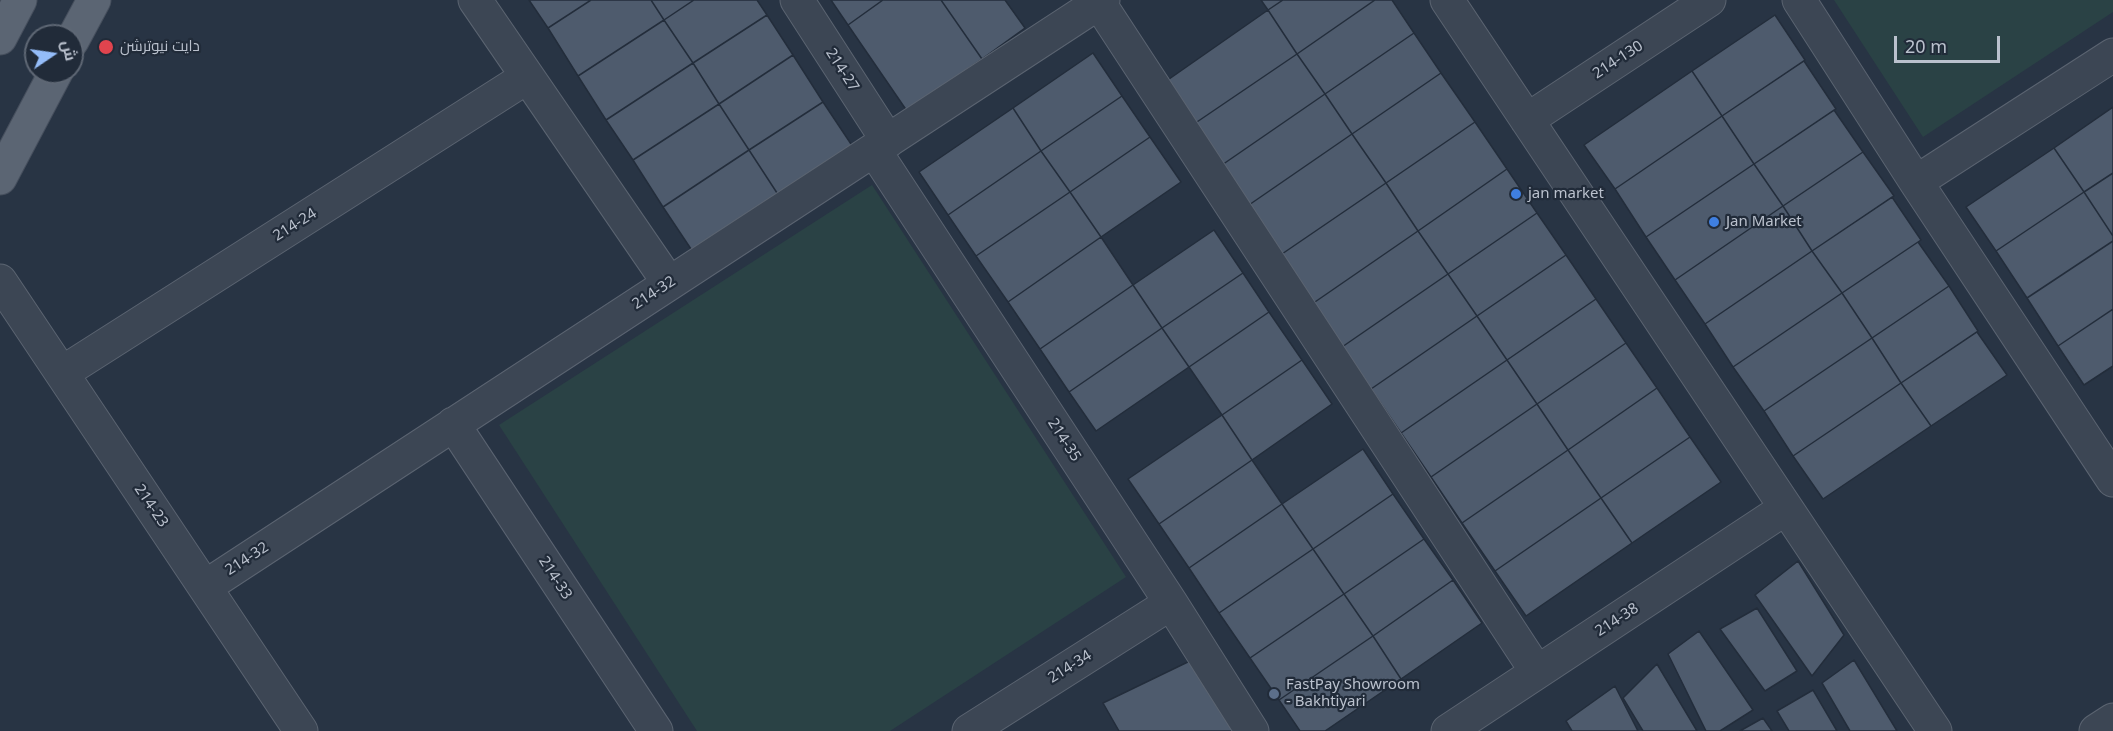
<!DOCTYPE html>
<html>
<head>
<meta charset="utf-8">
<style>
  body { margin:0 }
  #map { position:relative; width:2113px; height:731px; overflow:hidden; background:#283444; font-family:"Noto Sans",Cairo,sans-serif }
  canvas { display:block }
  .north { position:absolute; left:24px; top:24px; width:60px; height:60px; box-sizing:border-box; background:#212b39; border:2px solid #5e6774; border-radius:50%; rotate:77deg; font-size:16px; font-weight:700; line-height:24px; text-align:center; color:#bac1cd }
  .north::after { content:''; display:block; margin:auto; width:21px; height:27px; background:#94bcf8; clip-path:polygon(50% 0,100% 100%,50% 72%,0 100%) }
  .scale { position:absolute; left:1894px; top:36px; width:106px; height:27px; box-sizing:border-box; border:3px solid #bac1cd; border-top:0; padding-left:8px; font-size:18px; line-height:21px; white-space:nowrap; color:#bac1cd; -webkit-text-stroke:4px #212b39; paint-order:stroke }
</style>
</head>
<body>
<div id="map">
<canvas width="2113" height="731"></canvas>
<div class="north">ش</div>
<div class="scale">20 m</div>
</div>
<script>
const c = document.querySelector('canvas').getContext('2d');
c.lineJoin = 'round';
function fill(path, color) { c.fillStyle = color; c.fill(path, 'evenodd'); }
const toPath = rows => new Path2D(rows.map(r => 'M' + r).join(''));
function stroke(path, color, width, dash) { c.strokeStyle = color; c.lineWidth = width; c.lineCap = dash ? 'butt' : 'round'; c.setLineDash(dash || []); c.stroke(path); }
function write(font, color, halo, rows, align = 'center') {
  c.font = font + ' "Noto Sans",Cairo,sans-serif'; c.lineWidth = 4.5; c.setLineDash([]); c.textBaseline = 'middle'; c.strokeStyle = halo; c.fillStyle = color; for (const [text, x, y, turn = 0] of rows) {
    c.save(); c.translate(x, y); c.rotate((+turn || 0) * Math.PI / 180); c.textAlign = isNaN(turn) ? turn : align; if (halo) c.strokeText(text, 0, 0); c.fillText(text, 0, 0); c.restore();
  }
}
fill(toPath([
  [1834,0,2113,0,2113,12,1923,137],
  [872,185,1126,577,890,731,697,731,499,425]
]), '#2a4245');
const building = toPath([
  [529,0,591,0,548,28,529,0],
  [591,0,651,0,664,20,578,76,548,28,591,0],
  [651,0,694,0,664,20,651,0],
  [694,0,757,0,767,15,693,63,664,20,694,0],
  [831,0,883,0,848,25,831,0],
  [883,0,941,0,982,59,907,111,848,25,883,0],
  [941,0,1005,0,1025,28,982,59,941,0],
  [1261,0,1283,0,1268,10,1261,0],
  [1283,0,1375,0,1297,54,1268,10,1283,0],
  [1375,0,1392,0,1414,33,1325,94,1297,54,1375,0],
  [1268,10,1297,54,1191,126,1162,84,1268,10],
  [767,15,793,55,719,104,693,63,767,15],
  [1775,15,1805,60,1722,116,1692,71,1775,15],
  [664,20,693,63,606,120,578,76,664,20],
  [1414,33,1441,73,1352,134,1325,94,1414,33],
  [1093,53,1122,96,1041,151,1013,108,1093,53],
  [1297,54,1325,94,1219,167,1191,126,1297,54],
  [793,55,823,102,749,150,719,104,793,55],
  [1804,61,1836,109,1754,164,1722,116,1804,61],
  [693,63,719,104,633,160,606,120,693,63],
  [1692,71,1722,116,1615,189,1584,145,1692,71],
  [1441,73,1475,122,1386,183,1352,134,1441,73],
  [1325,94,1352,134,1246,207,1219,167,1325,94],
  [1122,96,1150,137,1070,192,1041,151,1122,96],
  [823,102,853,147,779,196,749,150,823,102],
  [719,104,749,150,663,207,633,160,719,104],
  [2113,107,2113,173,2084,192,2054,148,2113,107],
  [1013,108,1041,151,948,215,919,172,1013,108],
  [1834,110,1863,152,1783,206,1754,164,1834,110],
  [1722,116,1754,164,1646,237,1615,189,1722,116],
  [1475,122,1507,169,1418,231,1386,183,1475,122],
  [1352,134,1386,183,1279,256,1246,207,1352,134],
  [1150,137,1181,182,1101,237,1070,192,1150,137],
  [2054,148,2084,192,1996,251,1966,207,2054,148],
  [749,150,779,196,693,252,663,207,749,150],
  [1041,151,1070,192,976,256,948,215,1041,151],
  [1863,152,1894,196,1812,251,1783,206,1863,152],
  [1754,164,1783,206,1675,280,1646,237,1754,164],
  [1507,169,1537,213,1448,274,1418,231,1507,169],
  [2113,173,2113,236,2084,192,2113,173],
  [1386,183,1418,231,1312,304,1279,256,1386,183],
  [1070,192,1101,237,1008,302,976,256,1070,192],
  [2084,192,2113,236,2113,241,2027,298,1996,251,2084,192],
  [1892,197,1921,240,1842,293,1812,251,1892,197],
  [1783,206,1812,251,1705,324,1675,280,1783,206],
  [1537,213,1566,255,1477,316,1448,274,1537,213],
  [1214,230,1243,273,1162,328,1133,285,1214,230],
  [1418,231,1448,274,1342,347,1312,304,1418,231],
  [1101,237,1133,285,1040,349,1008,302,1101,237],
  [2113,241,2113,309,2058,346,2027,298,2113,241],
  [1918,242,1949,286,1872,338,1842,293,1918,242],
  [1812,251,1842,293,1733,367,1705,324,1812,251],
  [1566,255,1596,299,1507,360,1477,316,1566,255],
  [1243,273,1269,312,1189,367,1162,328,1243,273],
  [1448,274,1477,316,1371,389,1342,347,1448,274],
  [1133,285,1162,328,1069,392,1040,349,1133,285],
  [1949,286,1978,331,1901,383,1872,338,1949,286],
  [1842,293,1872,338,1764,411,1733,367,1842,293],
  [1596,299,1626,343,1537,404,1507,360,1596,299],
  [2113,309,2113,366,2084,385,2058,346,2113,309],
  [1269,312,1302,360,1222,415,1189,367,1269,312],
  [1477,316,1507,360,1401,433,1371,389,1477,316],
  [1162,328,1189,367,1096,431,1069,392,1162,328],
  [1977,332,2007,375,1931,426,1901,383,1977,332],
  [1872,338,1901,383,1793,456,1764,411,1872,338],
  [1626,343,1657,388,1568,450,1537,404,1626,343],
  [1302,360,1332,404,1252,460,1222,415,1302,360],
  [1507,360,1537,404,1431,477,1401,433,1507,360],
  [1901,383,1931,426,1823,499,1793,456,1901,383],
  [1657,388,1690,437,1601,498,1568,450,1657,388],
  [1537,404,1568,450,1462,523,1431,477,1537,404],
  [1222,415,1252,460,1159,524,1128,479,1222,415],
  [1690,437,1721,482,1632,543,1601,498,1690,437],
  [1363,449,1393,494,1313,549,1282,504,1363,449],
  [1568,450,1601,498,1495,571,1462,523,1568,450],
  [1252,460,1282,504,1189,568,1159,524,1252,460],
  [1393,494,1424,539,1344,594,1313,549,1393,494],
  [1601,498,1632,543,1526,616,1495,571,1601,498],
  [1282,504,1313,549,1219,613,1189,568,1282,504],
  [1424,539,1453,580,1373,636,1344,594,1424,539],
  [1313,549,1344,594,1250,658,1219,613,1313,549],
  [1798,561,1844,635,1812,676,1755,595,1798,561],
  [1453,580,1482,623,1401,679,1373,636,1453,580],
  [1344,594,1373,636,1279,700,1250,658,1344,594],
  [1757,608,1797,671,1765,691,1720,629,1757,608],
  [1699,631,1753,710,1720,731,1706,731,1668,654,1699,631],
  [1373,636,1401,679,1325,731,1300,731,1279,700,1373,636],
  [1194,659,1235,731,1119,731,1103,703,1194,659],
  [1854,660,1897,731,1850,731,1822,683,1854,660],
  [1657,664,1697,731,1643,731,1623,698,1657,664],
  [1615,686,1638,731,1572,731,1566,721,1615,686],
  [1813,690,1837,731,1789,731,1777,711,1813,690],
  [1763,718,1772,731,1740,731,1763,718]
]);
fill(building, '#4e5b6d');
stroke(building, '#232d3b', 1.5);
const minor = toPath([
  [475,0,669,283],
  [797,0,888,141],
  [1447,0,1935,731],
  [1799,0,1916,182,2113,480],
  [1099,3,1537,672],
  [1527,120,1709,0],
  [874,150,1171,603,1252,731],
  [1916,182,2113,55],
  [0,281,301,731],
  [62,373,527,77],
  [453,424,656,731],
  [205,587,1103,0],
  [969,731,1171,603],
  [1448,731,1786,508],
  [2096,731,2113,720]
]);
const major = toPath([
  [0,38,20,0],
  [72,41,94,0],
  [0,178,56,72]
]);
stroke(minor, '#5b6471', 35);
stroke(major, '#464f5d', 35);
stroke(minor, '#3c4654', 33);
stroke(major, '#5b6573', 33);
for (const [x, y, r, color] of [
  [106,47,8,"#e0444e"],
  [1516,194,6,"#3f7fe0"],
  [1714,222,6,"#3f7fe0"],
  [1274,694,6,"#5c6f8a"]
]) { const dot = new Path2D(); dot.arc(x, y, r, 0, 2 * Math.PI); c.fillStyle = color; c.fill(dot); stroke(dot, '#212b39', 2); }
write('15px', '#bac1cd', '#212b39', [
  ["دايت نيوترشن",120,47],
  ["jan market",1528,194],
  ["Jan Market",1726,222],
  ["FastPay Showroom",1286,685],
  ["- Bakhtiyari",1286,702]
], 'left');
write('15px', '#bac1cd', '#212b39', [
  ["214-130",1618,60,-33],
  ["214-27",842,70,57],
  ["214-24",295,225,-32],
  ["214-32",654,293,-33],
  ["214-35",1064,440,57],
  ["214-23",151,506,56],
  ["214-32",247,559,-33],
  ["214-33",555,578,57],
  ["214-38",1617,620,-33],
  ["214-34",1070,667,-32]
]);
</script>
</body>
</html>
